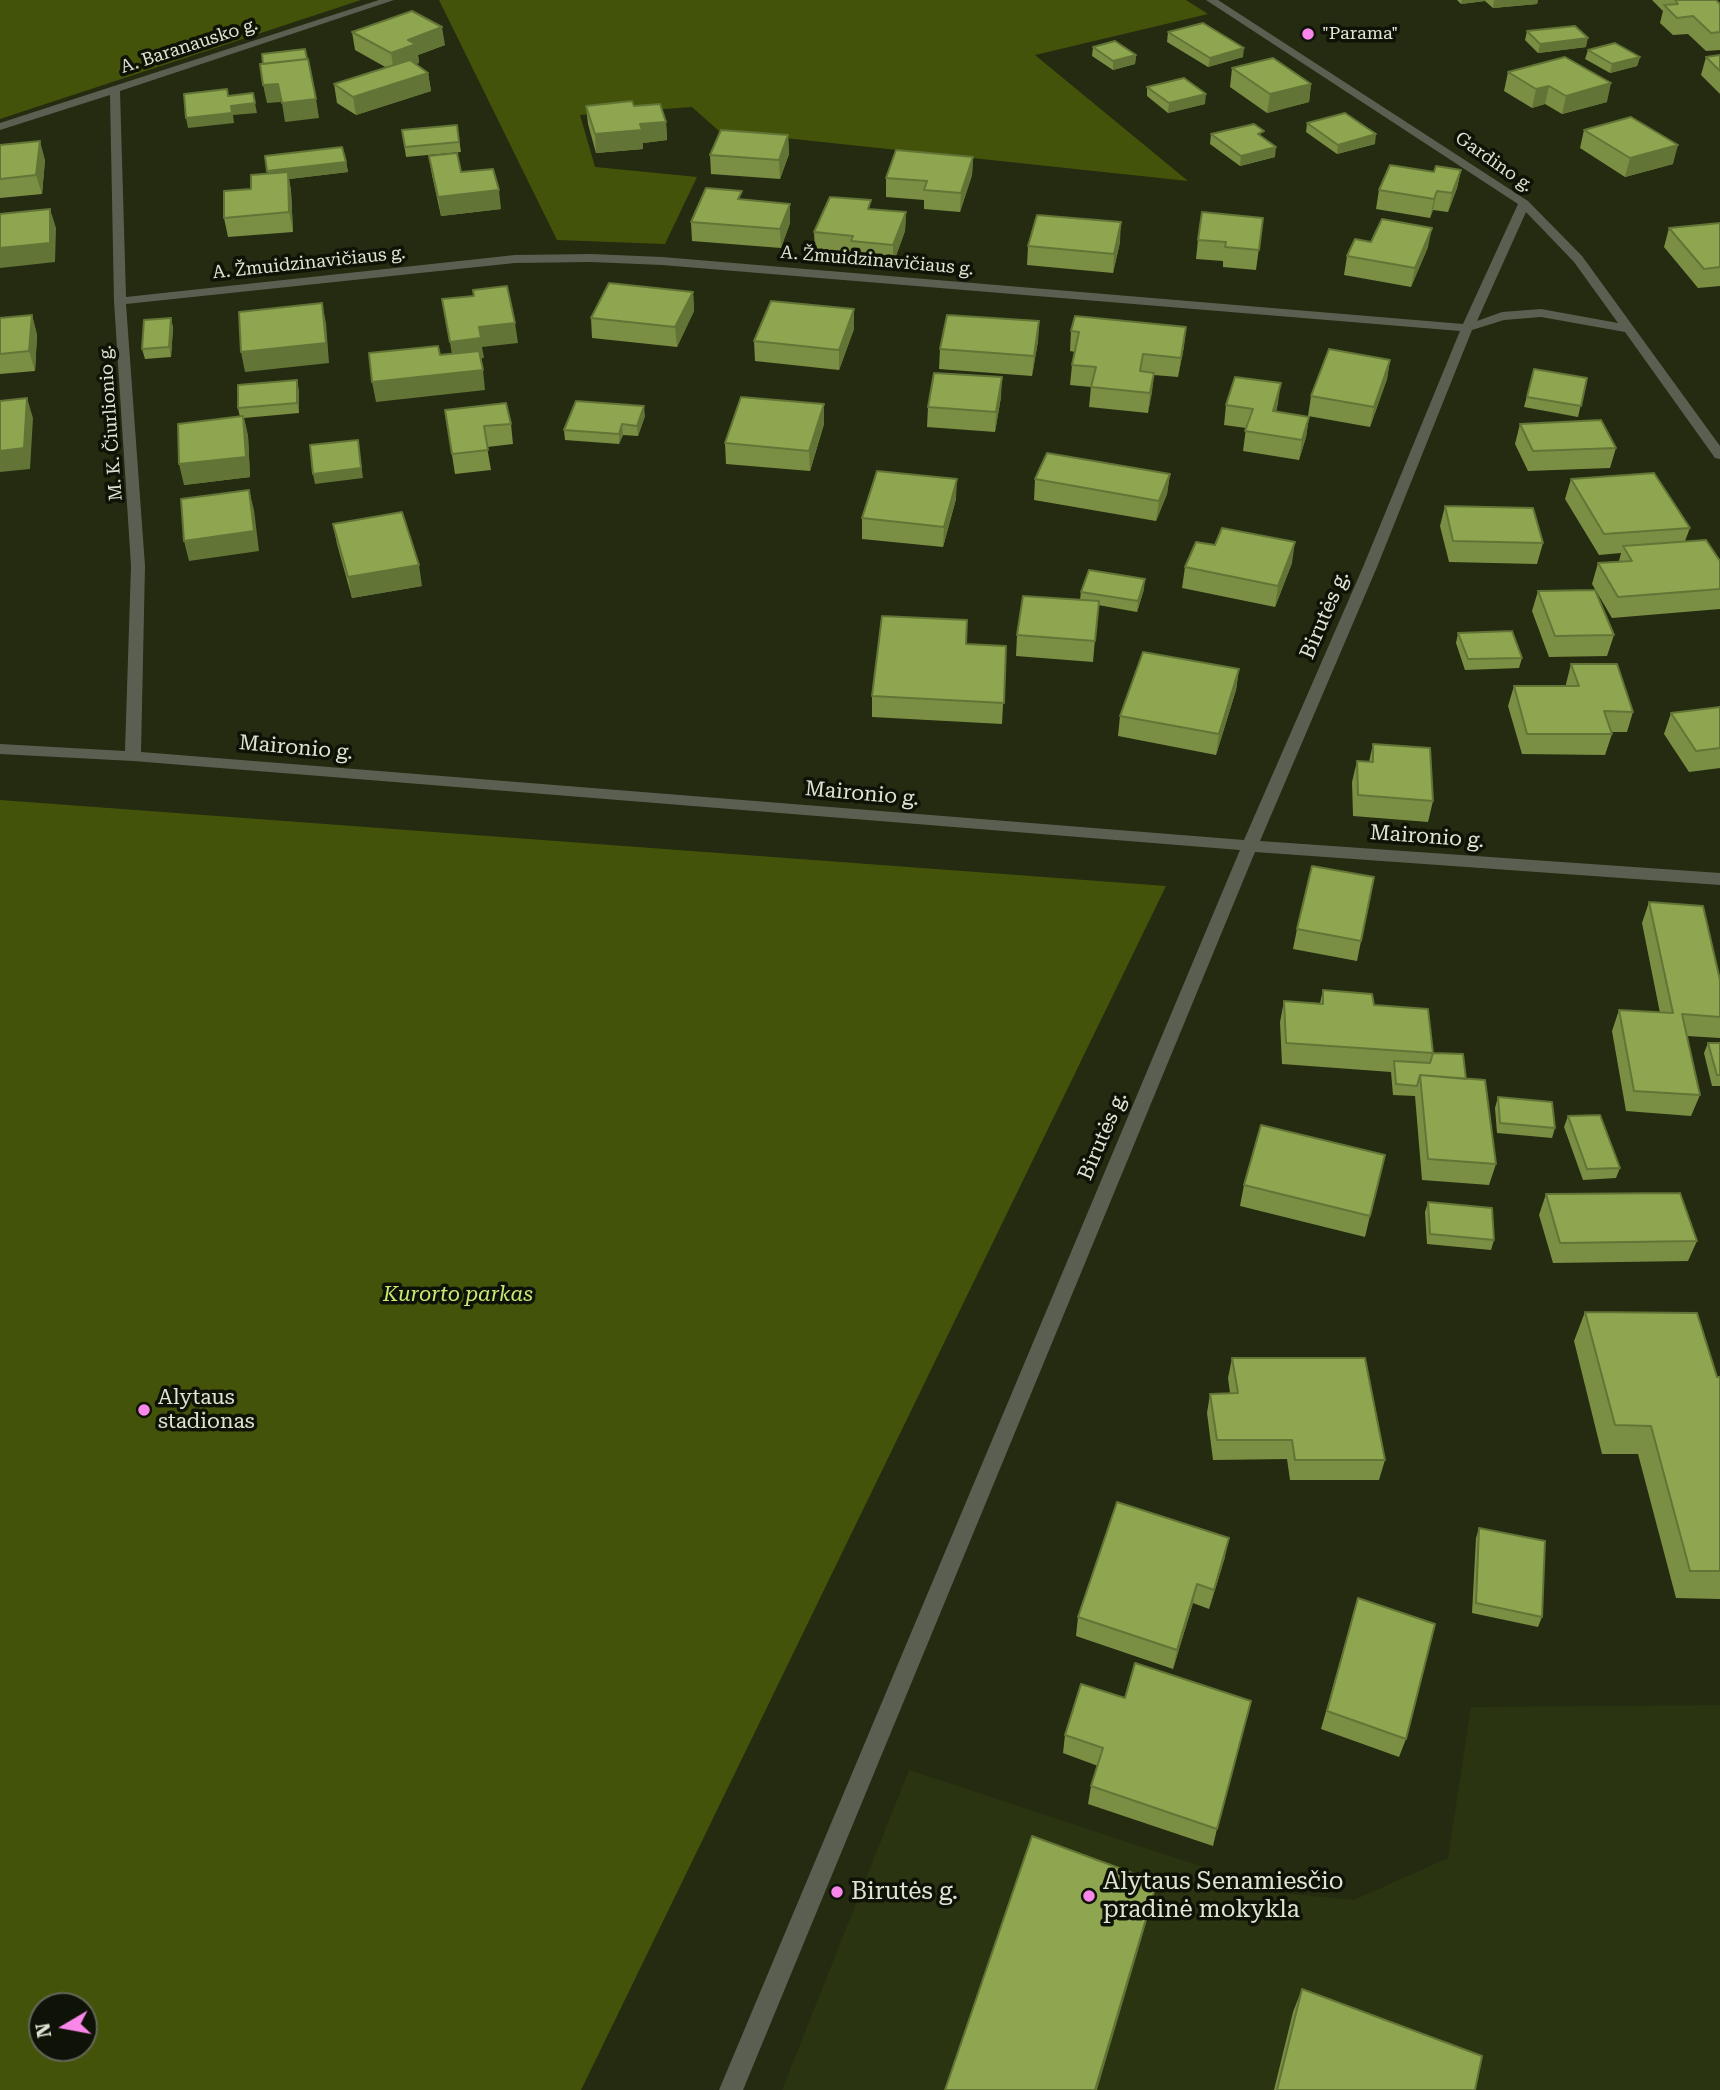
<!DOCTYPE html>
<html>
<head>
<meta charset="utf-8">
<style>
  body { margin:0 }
  #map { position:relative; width:1720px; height:2090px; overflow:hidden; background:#242b10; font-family:"Roboto Serif",serif }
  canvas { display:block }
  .north { position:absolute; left:28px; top:1992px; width:70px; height:70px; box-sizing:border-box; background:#0f1207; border:2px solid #626659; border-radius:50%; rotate:260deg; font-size:19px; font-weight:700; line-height:28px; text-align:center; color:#dfe5d4 }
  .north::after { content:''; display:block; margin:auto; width:24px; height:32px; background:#f987e9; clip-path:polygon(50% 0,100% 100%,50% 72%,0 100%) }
</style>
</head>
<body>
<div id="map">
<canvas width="1720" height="2090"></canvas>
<div class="north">N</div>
</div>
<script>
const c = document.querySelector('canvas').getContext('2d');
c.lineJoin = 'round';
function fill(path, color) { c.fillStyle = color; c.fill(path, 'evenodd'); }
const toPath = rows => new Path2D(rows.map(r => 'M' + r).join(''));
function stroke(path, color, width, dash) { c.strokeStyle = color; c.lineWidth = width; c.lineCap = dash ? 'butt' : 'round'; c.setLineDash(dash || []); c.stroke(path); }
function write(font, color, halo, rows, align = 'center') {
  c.font = font + ' "Roboto Serif",serif'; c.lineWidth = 7; c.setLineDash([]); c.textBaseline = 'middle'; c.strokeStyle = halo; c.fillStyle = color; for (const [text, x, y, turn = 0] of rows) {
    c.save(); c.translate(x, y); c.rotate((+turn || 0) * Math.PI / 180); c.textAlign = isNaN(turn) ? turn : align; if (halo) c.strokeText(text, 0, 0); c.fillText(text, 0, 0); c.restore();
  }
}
fill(toPath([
  [1720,1705,1720,2090,782,2090,909,1770,1282,1893,1354,1900,1448,1858,1471,1707]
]), '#2a3410');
fill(toPath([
  [0,0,361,0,0,119],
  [439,0,1186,0,1208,14,1035,55,1188,181,719,131,692,107,580,115,595,167,697,177,665,244,557,240],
  [0,800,1166,886,581,2090,0,2090],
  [42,2006,84,2006,84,2048,42,2048]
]), '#43540a');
fill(toPath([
  [379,0,394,0,120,91,126,297,515,255,591,254,662,257,1463,324,1518,204,1206,0,1218,0,1528,201,1582,256,1720,446,1720,459,1715,458,1625,332,1541,317,1504,320,1472,330,1377,567,1260,841,1720,873,1720,885,1255,852,743,2090,719,2090,1240,850,133,761,0,754,0,744,125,751,131,566,114,301,110,95,0,130,0,123,379,0],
  [1526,212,1574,262,1618,323,1541,309,1502,312,1477,321,1526,212],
  [591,262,662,265,1460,331,1363,567,1244,840,141,752,145,566,126,304,515,263,591,262]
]), '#5b5f52');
fill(toPath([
  [1457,0,1538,0,1537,4,1493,8,1485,1,1461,4],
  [1652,0,1716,0,1720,4,1720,50,1706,51,1688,34,1673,35,1660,23,1663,11],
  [1527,31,1586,47,1538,53,1525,40],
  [352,32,445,45,418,55,419,63,415,64,428,73,431,91,356,115,337,103,334,84,387,68,355,50],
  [1168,32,1243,57,1208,67,1167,42],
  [1093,47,1136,55,1135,64,1113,70,1092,56],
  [1588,50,1640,57,1637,66,1610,73,1585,59],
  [1720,55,1720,94,1701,75,1706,57],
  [1232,68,1311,84,1309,102,1267,113,1230,87],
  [1508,72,1607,102,1562,114,1545,104,1532,108,1504,91],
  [1147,87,1205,104,1168,113,1147,96],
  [586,106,634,106,666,122,667,140,643,143,643,149,596,153,588,124],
  [1307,123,1375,144,1337,154,1306,132],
  [457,125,461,152,406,157,402,130],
  [1584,130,1673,164,1625,177,1580,148],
  [1211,134,1263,137,1275,157,1240,166,1210,144],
  [788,135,789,154,780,179,711,174,710,155],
  [0,145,45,160,42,194,0,198],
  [429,156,461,172,501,209,441,216,432,175],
  [973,157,972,175,960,212,924,209,924,200,886,197,886,178],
  [346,162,348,172,289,179,291,191,293,232,228,237,224,218,251,189,268,174],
  [1461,170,1457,188,1448,212,1433,210,1430,218,1376,209,1379,190,1434,172],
  [742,200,790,223,781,248,692,241,691,222],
  [871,209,906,212,905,231,893,264,851,260,851,255,815,251,814,232],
  [1263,218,1256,270,1223,267,1223,261,1196,259,1198,240],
  [1720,223,1720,286,1698,288,1664,247,1669,228],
  [1120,242,1113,273,1027,265,1028,246],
  [1371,242,1428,247,1411,287,1344,275,1347,256],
  [693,292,694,311,677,347,592,338,591,318],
  [32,315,37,335,35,371,0,374,0,318],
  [171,318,173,328,171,357,145,359,142,349],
  [1039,321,1038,341,1032,376,939,369,940,349],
  [854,329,839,370,755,361,754,341],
  [1071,331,1184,346,1178,377,1154,375,1148,413,1089,407,1091,387,1070,385,1072,365,1075,352,1070,351],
  [1390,360,1387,379,1370,427,1308,416,1311,396],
  [1534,369,1587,378,1578,417,1524,407],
  [299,390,299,413,244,418,248,436,250,477,184,485,240,417,238,408],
  [1001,397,995,432,927,427,928,407],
  [1278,403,1276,412,1309,417,1306,437,1299,460,1243,451,1246,428,1224,425,1226,405],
  [824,404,824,424,810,471,726,464,725,443],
  [445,410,511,424,513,444,487,447,491,470,455,474],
  [645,416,638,436,623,435,619,444,565,440,564,430],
  [1520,424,1616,448,1610,468,1528,471,1515,444],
  [1170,474,1167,494,1156,521,1034,500,1035,479],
  [1571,479,1690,528,1685,541,1720,561,1720,609,1612,618,1592,584,1598,563,1619,561,1621,553,1599,555,1565,499],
  [956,499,943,547,862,539,862,518],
  [1445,506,1543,543,1537,564,1449,562,1440,526],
  [333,524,422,586,352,598,337,544],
  [1215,545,1292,563,1275,607,1182,588,1185,567],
  [1144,589,1137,612,1098,605,1093,662,1016,656,1017,635,1080,600,1081,592],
  [1538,591,1614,635,1607,656,1549,657,1532,611],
  [1458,633,1522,658,1519,668,1465,670,1456,643],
  [1006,646,1002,724,872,717,872,696],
  [1571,664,1633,712,1627,732,1611,732,1612,734,1605,755,1522,754,1508,706,1514,686,1566,686,1566,684],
  [1239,669,1236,690,1216,755,1118,736,1120,716],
  [1720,707,1720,768,1689,772,1664,734,1671,713],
  [1373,744,1433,801,1428,822,1353,816,1352,782,1357,761,1369,762],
  [1374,877,1357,961,1293,949,1297,929],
  [1649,902,1720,980,1720,1038,1687,1036,1700,1095,1691,1116,1626,1111,1612,1031,1619,1010,1660,1013,1642,923],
  [1323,990,1374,1005,1466,1079,1496,1164,1489,1185,1422,1180,1415,1096,1393,1095,1391,1072,1282,1064,1280,1022,1284,1001,1320,1003],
  [1708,1043,1720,1043,1720,1086,1712,1086,1704,1053],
  [1498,1097,1555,1128,1552,1138,1497,1133,1495,1108],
  [1568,1116,1620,1168,1616,1178,1583,1180,1564,1127],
  [1244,1185,1370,1216,1365,1237,1240,1206],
  [1546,1194,1697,1241,1688,1261,1553,1263,1539,1215],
  [1428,1202,1494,1240,1491,1250,1427,1244,1425,1212],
  [1585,1312,1717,1377,1720,1377,1720,1599,1676,1598,1638,1454,1602,1454,1574,1341],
  [1232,1358,1385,1460,1379,1480,1290,1480,1287,1459,1213,1460,1207,1413,1210,1394,1230,1393,1228,1378],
  [1479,1528,1542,1617,1538,1627,1472,1613,1476,1538],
  [1225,1557,1209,1609,1193,1603,1173,1669,1076,1636,1078,1617],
  [1358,1598,1406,1739,1399,1757,1321,1729],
  [1081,1684,1217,1829,1213,1846,1088,1804,1091,1786,1098,1766,1063,1753,1065,1735],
  [1302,1989,1475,2090,1274,2090,1293,2012]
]), '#7a8f44');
fill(toPath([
  [1462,0,1486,0,1485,1,1461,4],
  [1494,0,1538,0,1537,4,1493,8],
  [442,27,445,45,418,55,419,63,394,72,391,53,408,40],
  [1588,38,1586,47,1538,53,1540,44],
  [1244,48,1243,57,1208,67,1210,58],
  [1136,55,1135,64,1113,70,1113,61],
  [1640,57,1637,66,1610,73,1612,64],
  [428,73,431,91,356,115,353,97],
  [1611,83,1607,102,1562,114,1566,96],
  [278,84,281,102,267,103,263,85],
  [1311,84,1309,102,1267,113,1270,94],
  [1549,86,1545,104,1532,108,1536,89],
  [1206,94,1205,104,1168,113,1169,103],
  [316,99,319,118,285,122,282,103],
  [255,103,257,113,233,115,234,123,188,128,186,118,231,106],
  [666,122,667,140,643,143,643,149,596,153,595,134,640,124],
  [1376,134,1375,144,1337,154,1338,145],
  [788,135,789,154,780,179,779,160],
  [40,141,45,160,42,194,36,175],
  [1678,145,1673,164,1625,177,1630,158],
  [1276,147,1275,157,1240,166,1241,156],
  [973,157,972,175,960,212,961,193],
  [346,162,348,172,289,179,291,191,293,232,289,212,269,181,267,171],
  [1461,170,1457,188,1448,212,1452,193],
  [499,190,501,209,441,216,438,197],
  [1437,191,1433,210,1430,218,1434,199],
  [790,204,790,223,781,248,780,229],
  [50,209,56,228,55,262,0,268,0,248],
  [906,212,905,231,893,264,893,245],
  [1121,222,1120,242,1113,273,1114,254],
  [1432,228,1428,247,1411,287,1415,268],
  [693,292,694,311,677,347,675,327],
  [322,303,326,323,329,363,245,372,241,352],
  [854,309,854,329,839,370,839,350],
  [32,315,37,335,35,371,29,351],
  [171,318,173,328,171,357,169,347],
  [1039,321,1038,341,1032,376,1034,356],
  [515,323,518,343,482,347,484,358,453,362,450,342,479,327],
  [1186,327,1184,346,1178,377,1181,358],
  [1390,360,1387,379,1370,427,1374,407],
  [483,370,485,390,376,402,372,382],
  [1154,373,1152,393,1148,413,1150,393],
  [1002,377,1001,397,995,432,996,412],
  [297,380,299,390,299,413,297,403],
  [1281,383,1278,403,1270,431,1273,411],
  [27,398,33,418,30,469,0,472,0,451],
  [824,404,824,424,810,471,809,451],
  [644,406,645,416,638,436,637,426],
  [243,416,248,436,250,477,184,485,179,464],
  [1309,417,1306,437,1299,460,1302,440],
  [622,424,623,435,619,444,619,434],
  [358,440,363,478,315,484,313,474],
  [1170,474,1167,494,1156,521,1159,501],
  [957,479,956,499,943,547,944,527],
  [249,490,254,510,259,551,189,561,184,541],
  [1295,542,1292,563,1275,607,1278,586],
  [419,565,422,586,352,598,348,577],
  [1145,579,1144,589,1137,612,1138,601],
  [1239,669,1236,690,1216,755,1219,734],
  [1229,1538,1225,1557,1209,1609,1214,1590],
  [1197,1584,1193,1603,1173,1669,1177,1650],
  [1157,1882,1151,1906,1097,2090,1095,2090]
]), '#637437');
const building = toPath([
  [1675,0,1716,0,1720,4,1720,32,1711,33,1693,16,1677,18,1664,5,1678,4,1675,0],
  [412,11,442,27,408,40,416,44,391,53,352,32,412,11],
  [1203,23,1244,48,1210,58,1168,32,1203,23],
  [1575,26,1588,38,1540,44,1527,31,1575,26],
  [1115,41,1136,55,1113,61,1093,47,1115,41],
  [1615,43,1640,57,1612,64,1588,50,1615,43],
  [305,49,307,59,263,64,262,54,305,49],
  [1720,55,1720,71,1706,57,1720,55],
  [1565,57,1611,83,1566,96,1549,86,1536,89,1508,72,1565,57],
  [1273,58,1311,84,1270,94,1232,68,1273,58],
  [308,59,316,99,282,103,278,84,263,85,260,64,308,59],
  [410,60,428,73,353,97,334,84,410,60],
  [1184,78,1206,94,1169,103,1147,87,1184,78],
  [227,89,228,96,253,93,255,103,231,106,232,113,186,118,184,94,227,89],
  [632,101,634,106,660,104,666,122,640,124,642,130,595,134,586,106,632,101],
  [1345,113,1376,134,1338,145,1307,123,1345,113],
  [1631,117,1678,145,1630,158,1584,130,1631,117],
  [1254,124,1264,131,1258,134,1276,147,1241,156,1211,134,1254,124],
  [457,125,459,142,405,147,402,130,457,125],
  [721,130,788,135,779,160,710,155,721,130],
  [40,141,36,175,0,179,0,145,40,141],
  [342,147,346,162,267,171,265,156,342,147],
  [896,150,973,157,961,193,924,190,927,181,886,178,896,150],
  [457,153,461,172,493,169,499,190,438,197,429,156,457,153],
  [1390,165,1434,172,1436,166,1461,170,1452,193,1437,191,1434,199,1379,190,1390,165],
  [288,172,289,212,224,218,224,191,251,189,251,175,288,172],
  [706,188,742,191,738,199,790,204,780,229,691,222,706,188],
  [830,197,871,200,868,209,906,212,893,245,851,241,853,236,814,232,830,197],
  [50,209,50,243,0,248,0,214,50,209],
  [1202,212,1263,218,1259,250,1225,247,1226,242,1198,240,1202,212],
  [1037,215,1121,222,1114,254,1028,246,1037,215],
  [1382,219,1432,228,1415,268,1347,256,1355,239,1371,242,1382,219],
  [1720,223,1720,267,1704,269,1669,228,1720,223],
  [609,283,693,292,675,327,591,318,609,283],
  [507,286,515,323,479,327,481,338,450,342,442,299,474,296,473,290,507,286],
  [771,301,854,309,839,350,754,341,771,301],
  [322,303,326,343,241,352,239,312,322,303],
  [32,315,29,351,0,354,0,318,32,315],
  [947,315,1039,321,1034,356,940,349,947,315],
  [1075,316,1186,327,1181,358,1143,354,1140,371,1154,373,1150,393,1091,387,1096,367,1072,365,1079,332,1071,331,1075,316],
  [171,318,169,347,142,349,144,320,171,318],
  [438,346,440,355,479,351,483,370,372,382,369,353,438,346],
  [1329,349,1390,360,1374,407,1311,396,1329,349],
  [1534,369,1587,378,1581,406,1527,397,1534,369],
  [934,373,1002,377,996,412,928,407,934,373],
  [1235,377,1281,383,1273,411,1309,417,1302,440,1245,431,1253,409,1226,405,1235,377],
  [297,380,297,403,238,408,238,385,297,380],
  [741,397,824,404,809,451,725,443,741,397],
  [27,398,24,448,0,451,0,401,27,398],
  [576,401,644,406,637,426,622,424,619,434,564,430,576,401],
  [506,403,511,424,484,426,488,450,452,454,445,410,506,403],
  [243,416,246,457,179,464,178,424,243,416],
  [1601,420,1616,448,1533,451,1520,424,1601,420],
  [358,440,361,468,313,474,310,445,358,440],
  [1047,453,1170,474,1159,501,1035,479,1047,453],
  [877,471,957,479,944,527,862,518,877,471],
  [1654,473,1690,528,1604,534,1571,479,1654,473],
  [249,490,254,531,184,541,181,499,249,490],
  [1445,506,1533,508,1543,543,1453,541,1445,506],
  [402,512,419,565,348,577,333,524,402,512],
  [1222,528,1295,542,1278,586,1185,567,1196,542,1215,545,1222,528],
  [1706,540,1720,561,1720,589,1618,597,1598,563,1632,561,1623,546,1706,540],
  [1089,570,1145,579,1138,601,1081,592,1089,570],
  [1595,590,1614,635,1555,636,1538,591,1595,590],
  [1023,596,1099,601,1095,641,1017,635,1023,596],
  [882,616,967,620,966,644,1006,646,1004,703,872,696,882,616],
  [1512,631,1522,658,1468,659,1458,633,1512,631],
  [1143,652,1239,669,1219,734,1120,716,1143,652],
  [1571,664,1617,664,1633,712,1604,711,1612,734,1527,734,1514,686,1579,686,1571,664],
  [1720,707,1720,748,1696,751,1671,713,1720,707],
  [1373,744,1430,748,1433,801,1358,795,1357,761,1373,762,1373,744],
  [1312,866,1374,877,1361,941,1297,929,1312,866],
  [1649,902,1703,906,1720,980,1720,1017,1682,1014,1700,1095,1634,1091,1619,1010,1673,1013,1649,902],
  [1323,990,1372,994,1374,1005,1428,1009,1433,1053,1286,1043,1284,1001,1323,1004,1323,990],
  [1708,1043,1720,1043,1720,1075,1717,1075,1708,1043],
  [1433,1053,1463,1054,1466,1079,1420,1075,1417,1086,1396,1084,1394,1061,1430,1063,1433,1053],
  [1420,1075,1485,1080,1496,1164,1428,1159,1420,1075],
  [1498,1097,1552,1102,1555,1128,1500,1123,1498,1097],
  [1600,1115,1620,1168,1587,1169,1568,1116,1600,1115],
  [1261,1125,1385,1155,1370,1216,1244,1185,1261,1125],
  [1680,1193,1697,1241,1560,1243,1546,1194,1680,1193],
  [1428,1202,1492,1208,1494,1240,1430,1234,1428,1202],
  [1585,1312,1697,1313,1717,1377,1720,1377,1720,1571,1690,1571,1651,1426,1615,1425,1585,1312],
  [1232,1358,1365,1358,1385,1460,1295,1460,1292,1440,1217,1440,1210,1394,1238,1393,1232,1358],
  [1117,1502,1229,1538,1214,1590,1197,1584,1177,1650,1078,1617,1117,1502],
  [1479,1528,1545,1541,1542,1617,1476,1603,1479,1528],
  [1358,1598,1435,1624,1406,1739,1327,1711,1358,1598],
  [1135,1663,1251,1701,1217,1829,1091,1786,1103,1748,1065,1735,1081,1684,1125,1698,1135,1663],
  [1032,1836,1157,1882,1095,2090,945,2090,1032,1836],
  [1302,1989,1482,2056,1475,2090,1277,2090,1302,1989]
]);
fill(building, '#8ea64f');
stroke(building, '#637437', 2);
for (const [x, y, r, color] of [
  [1308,34,7,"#f987e9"],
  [144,1410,7,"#f987e9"],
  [837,1892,7,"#f987e9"],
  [1089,1896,7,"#f987e9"]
]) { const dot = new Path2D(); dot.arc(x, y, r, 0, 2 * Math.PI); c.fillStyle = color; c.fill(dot); stroke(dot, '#0f1207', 2.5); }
write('18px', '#dfe5d4', '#0f1207', [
  ["\"Parama\"",1322,34]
], 'left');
write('18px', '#dfe5d4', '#0f1207', [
  ["A. Baranausko g.",189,46,-18],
  ["Gardino g.",1494,162,35],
  ["A. Žmuidzinavičiaus g.",877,261,5],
  ["A. Žmuidzinavičiaus g.",309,263,-6],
  ["M. K. Čiurlionio g.",111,423,-94]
]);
write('21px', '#dfe5d4', '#0f1207', [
  ["Birutės g.",1325,615,-67],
  ["Maironio g.",296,748,5],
  ["Maironio g.",862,794,5],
  ["Maironio g.",1427,837,4],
  ["Birutės g.",1103,1136,-67]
]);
write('italic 21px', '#c8e974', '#0f1207', [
  ["Kurorto parkas",458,1295]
]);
write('21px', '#dfe5d4', '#0f1207', [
  ["Alytaus",158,1398],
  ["stadionas",158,1422]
], 'left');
write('24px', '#dfe5d4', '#0f1207', [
  ["Alytaus Senamiesčio",1103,1882],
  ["pradinė mokykla",1103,1910],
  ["Birutės g.",851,1892]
], 'left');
</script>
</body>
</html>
